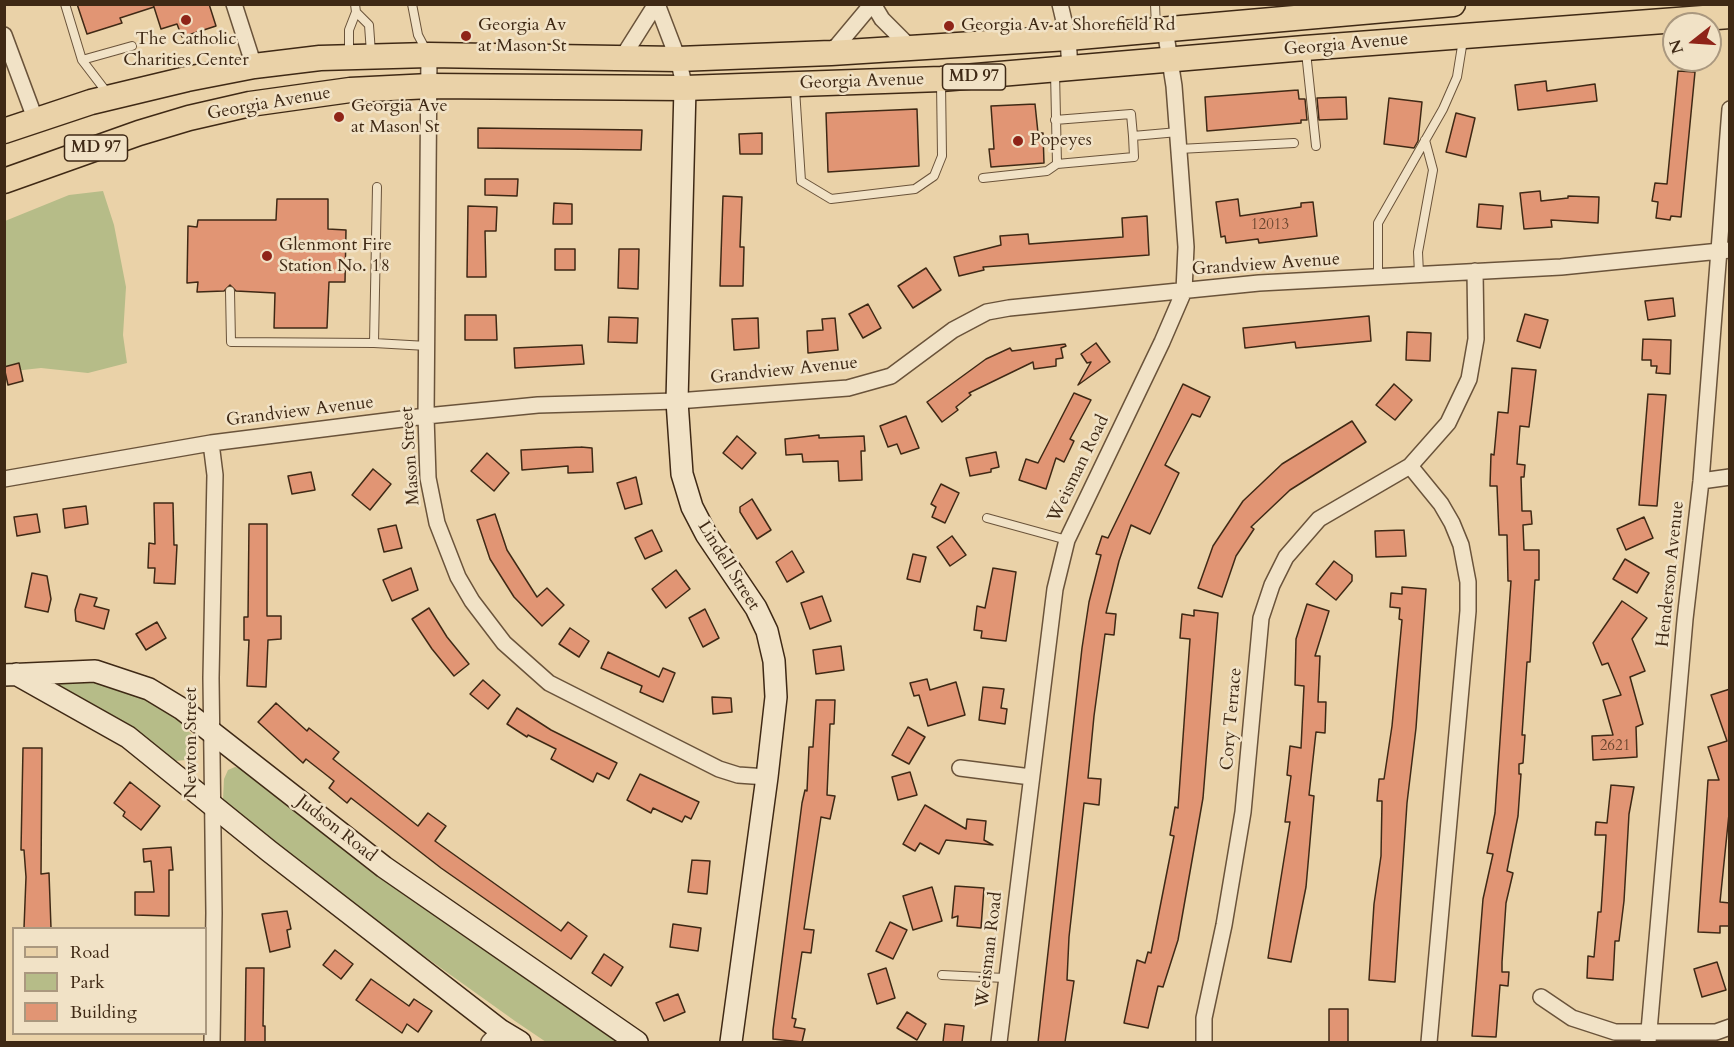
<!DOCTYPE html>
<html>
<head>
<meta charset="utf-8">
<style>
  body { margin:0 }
  #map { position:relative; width:1734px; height:1047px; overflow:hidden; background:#ead2a8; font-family:Cardo,serif }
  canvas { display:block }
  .frame { position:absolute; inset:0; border:6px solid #3f2915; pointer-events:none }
  .legend { position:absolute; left:12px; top:927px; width:195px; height:108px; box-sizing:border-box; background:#f1e2c6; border:2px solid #aa987f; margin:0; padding:8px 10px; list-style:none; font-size:18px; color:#3f2915 }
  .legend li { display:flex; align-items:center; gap:12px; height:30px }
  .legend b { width:30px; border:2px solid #aa987f }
  .north { position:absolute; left:1662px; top:12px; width:60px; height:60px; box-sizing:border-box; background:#f1e2c6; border:2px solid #aa987f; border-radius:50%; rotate:253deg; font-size:16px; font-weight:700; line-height:24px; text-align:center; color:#3f2915 }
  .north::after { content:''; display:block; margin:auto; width:21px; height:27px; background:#8f2418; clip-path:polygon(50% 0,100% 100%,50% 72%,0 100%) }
</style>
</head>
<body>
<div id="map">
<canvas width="1734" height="1047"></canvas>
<div class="frame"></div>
<ul class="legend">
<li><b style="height:8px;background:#ead2a8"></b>Road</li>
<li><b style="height:16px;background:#b6bc88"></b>Park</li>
<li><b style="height:16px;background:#e19574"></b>Building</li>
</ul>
<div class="north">N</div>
</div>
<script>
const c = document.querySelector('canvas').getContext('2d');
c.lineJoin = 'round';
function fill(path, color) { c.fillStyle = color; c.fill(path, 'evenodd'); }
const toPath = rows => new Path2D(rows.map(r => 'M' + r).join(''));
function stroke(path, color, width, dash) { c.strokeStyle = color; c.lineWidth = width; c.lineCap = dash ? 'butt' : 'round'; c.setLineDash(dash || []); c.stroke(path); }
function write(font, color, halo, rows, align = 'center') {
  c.font = font + ' Cardo,serif'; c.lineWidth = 5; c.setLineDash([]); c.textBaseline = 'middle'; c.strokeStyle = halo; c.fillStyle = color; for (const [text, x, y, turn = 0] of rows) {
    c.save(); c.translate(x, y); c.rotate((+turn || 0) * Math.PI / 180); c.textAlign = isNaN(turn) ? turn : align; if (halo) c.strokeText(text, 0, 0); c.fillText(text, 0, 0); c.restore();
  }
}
fill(toPath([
  [103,191,114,225,126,287,123,335,127,363,88,373,41,368,5,372,5,221,69,195],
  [91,678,130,688,173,715,198,741,197,751,186,760,175,761,120,720,56,687,56,679],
  [235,767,244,769,457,932,623,1042,546,1042,515,1021,350,903,228,806,223,799,224,779,228,770]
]), '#b6bc88');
const building = toPath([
  [77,4,153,4,154,7,120,18,122,23,87,34,77,4],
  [153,4,209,4,216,26,182,37,177,24,161,29,153,4],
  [1678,71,1695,72,1681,217,1671,216,1670,220,1656,218,1658,202,1652,201,1655,183,1667,184,1678,71],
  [1546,81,1547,91,1595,84,1597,101,1518,110,1515,85,1546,81],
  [1298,90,1299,99,1305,99,1307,120,1301,120,1301,123,1207,131,1205,97,1298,90],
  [1346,97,1347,119,1319,120,1317,98,1346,97],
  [1389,98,1422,102,1418,141,1414,148,1384,144,1389,98],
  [1035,104,1038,133,1043,133,1044,163,991,167,989,149,994,149,991,106,1035,104],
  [917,109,919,166,828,172,826,113,917,109],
  [1456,113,1475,118,1466,157,1446,152,1456,113],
  [478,128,642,130,641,150,478,148,478,128],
  [762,133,762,154,740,154,739,134,762,133],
  [485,179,518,179,517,196,485,195,485,179],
  [1540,191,1541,201,1568,198,1568,196,1599,197,1598,223,1551,220,1552,227,1524,229,1520,193,1540,191],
  [723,196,742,197,740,247,744,247,743,286,720,286,723,196],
  [277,199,328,199,328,229,346,230,345,282,329,282,327,328,274,328,275,293,236,291,230,285,224,291,197,292,198,282,187,283,188,226,197,227,198,220,276,220,277,199],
  [1238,199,1240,216,1301,207,1301,203,1313,202,1317,236,1259,243,1258,239,1226,243,1225,236,1221,237,1216,202,1238,199],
  [554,203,572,204,572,224,553,224,554,203],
  [1479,204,1503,206,1501,229,1477,227,1479,204],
  [468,206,497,207,496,231,485,231,486,277,467,277,468,206],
  [1147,216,1149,255,983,267,984,270,959,276,954,257,1001,245,1000,236,1028,234,1029,244,1123,237,1122,218,1147,216],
  [555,249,575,249,575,270,555,270,555,249],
  [619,249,639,249,638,289,618,288,619,249],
  [926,268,941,290,913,308,898,286,926,268],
  [1673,298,1675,316,1648,320,1645,301,1673,298],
  [868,304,881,328,863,338,849,314,868,304],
  [1525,314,1548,320,1540,348,1517,341,1525,314],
  [465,315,496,315,497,340,465,340,465,315],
  [1369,316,1371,341,1296,348,1295,342,1245,348,1243,328,1369,316],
  [609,317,638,318,637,343,608,342,609,317],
  [758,318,759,348,734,350,732,319,758,318],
  [835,318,838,350,808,353,807,331,823,330,822,319,835,318],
  [1407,332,1431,333,1430,361,1406,360,1407,332],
  [1643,339,1671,340,1670,374,1656,373,1657,366,1651,366,1651,360,1642,360,1643,339],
  [1096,343,1110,362,1078,385,1091,362,1087,363,1081,354,1096,343],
  [1065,344,1066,346,1061,348,1063,358,1056,359,1056,366,1034,369,1033,362,969,393,971,395,956,407,958,410,942,422,927,402,986,359,1010,348,1012,351,1065,344],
  [582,345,584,364,515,368,514,348,582,345],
  [19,363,23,381,8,385,4,367,19,363],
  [1512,368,1536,370,1529,427,1520,426,1517,464,1525,465,1524,477,1521,477,1522,511,1531,511,1532,524,1523,525,1524,550,1539,550,1539,580,1535,580,1530,662,1527,662,1522,735,1525,735,1523,763,1519,764,1519,774,1521,774,1518,816,1507,871,1513,873,1506,903,1502,962,1502,972,1509,972,1508,986,1500,985,1496,1037,1472,1036,1483,899,1493,854,1487,853,1495,813,1511,581,1508,581,1507,535,1499,535,1497,486,1490,486,1491,454,1494,455,1498,412,1508,413,1512,368],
  [1183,384,1210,397,1200,417,1192,414,1165,465,1179,473,1150,534,1131,525,1119,561,1106,613,1116,614,1114,635,1105,634,1094,716,1088,778,1101,779,1099,805,1084,803,1069,937,1067,980,1074,981,1065,1042,1038,1042,1082,648,1089,602,1101,555,1096,554,1102,536,1108,538,1183,384],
  [1394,384,1412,400,1395,420,1376,405,1394,384],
  [1074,393,1091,400,1070,439,1074,441,1064,462,1056,458,1046,489,1019,480,1026,459,1038,463,1074,393],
  [1648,394,1666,395,1657,506,1639,505,1648,394],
  [906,416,919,448,901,454,897,444,888,447,880,426,906,416],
  [1352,421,1366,442,1290,490,1251,527,1254,529,1236,556,1222,597,1198,588,1213,546,1243,501,1282,464,1352,421],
  [819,435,819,438,864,436,865,451,861,451,862,480,839,481,838,461,803,462,802,454,786,455,785,439,819,435],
  [737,436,756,453,742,469,723,453,737,436],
  [581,447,592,448,593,472,568,473,568,466,522,470,521,450,581,447],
  [996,452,999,467,991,469,991,472,970,476,966,458,996,452],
  [487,453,509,473,494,491,471,471,487,453],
  [373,469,391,484,370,510,352,495,373,469],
  [311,472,315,490,292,494,288,476,311,472],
  [636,477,642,504,625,509,617,483,636,477],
  [941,484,959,493,945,523,932,517,936,507,931,504,941,484],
  [752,499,771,530,757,539,740,512,740,507,752,499],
  [154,503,173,503,174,545,177,545,175,584,154,583,155,568,148,568,149,543,155,544,154,503],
  [86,506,88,524,65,528,63,509,86,506],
  [37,514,40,532,17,536,14,517,37,514],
  [495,514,507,550,537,597,547,588,564,605,542,626,514,597,490,559,477,520,495,514],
  [1644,517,1653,538,1626,550,1617,529,1644,517],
  [249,524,267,524,267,616,281,616,281,639,268,640,266,687,247,686,249,640,244,640,244,617,248,617,249,524],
  [396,525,402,548,384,552,378,529,396,525],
  [652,530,662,551,645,559,635,538,652,530],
  [1404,530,1406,556,1376,557,1375,531,1404,530],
  [952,536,966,555,950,566,937,547,952,536],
  [792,551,804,572,787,582,776,562,792,551],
  [913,554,926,557,920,582,907,579,913,554],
  [1625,559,1649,573,1637,593,1613,579,1625,559],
  [1334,561,1352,575,1352,581,1336,600,1316,584,1334,561],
  [411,568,418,590,392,601,383,580,411,568],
  [993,568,1016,572,1006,641,981,638,982,631,974,630,977,606,985,608,993,568],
  [676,570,690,589,666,608,652,589,676,570],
  [32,573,47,576,51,599,48,612,25,607,32,573],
  [1402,587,1426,589,1416,728,1407,803,1395,982,1369,980,1374,904,1381,856,1382,801,1377,801,1379,779,1384,779,1392,726,1402,620,1399,619,1400,608,1390,607,1391,593,1402,594,1402,587],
  [80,594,97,598,94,606,109,610,104,629,76,621,75,610,80,594],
  [822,596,831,621,810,629,801,603,822,596],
  [1622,601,1647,618,1632,639,1645,671,1630,677,1643,724,1636,727,1637,757,1593,760,1592,736,1613,735,1603,700,1621,695,1608,663,1602,665,1593,643,1622,601],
  [1307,604,1329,611,1315,656,1320,656,1318,702,1326,702,1325,733,1316,732,1309,795,1314,796,1306,887,1291,962,1268,958,1290,822,1285,822,1291,776,1287,775,1290,746,1301,748,1304,686,1295,685,1296,639,1307,604],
  [429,608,447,637,469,664,454,676,432,649,412,619,429,608],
  [705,609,719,638,703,647,689,618,705,609],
  [1194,610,1218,613,1203,798,1178,940,1163,987,1158,986,1148,1028,1124,1023,1137,960,1145,963,1148,952,1151,953,1174,836,1170,835,1175,807,1178,808,1190,639,1180,638,1182,614,1194,616,1194,610],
  [157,622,166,638,146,650,136,634,157,622],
  [570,628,589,641,579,657,559,644,570,628],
  [841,646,844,670,816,674,813,650,841,646],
  [608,652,659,677,663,668,675,673,663,702,640,692,642,686,601,668,608,652],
  [927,679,930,690,956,682,965,715,928,726,919,695,914,696,910,683,927,679],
  [483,680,500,695,488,709,470,694,483,680],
  [983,687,1004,689,1001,708,1007,709,1005,724,979,720,983,687],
  [1730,689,1730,804,1720,902,1730,903,1729,926,1720,926,1720,933,1698,932,1708,780,1719,780,1708,747,1727,741,1711,695,1730,689],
  [712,697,731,698,732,712,713,714,712,697],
  [816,700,835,700,834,724,830,724,827,795,835,796,830,819,821,817,804,929,814,930,811,953,802,952,792,1018,796,1019,794,1027,805,1029,802,1042,773,1039,773,1030,802,803,805,790,807,791,809,747,813,747,816,700],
  [276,703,307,731,309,728,339,752,333,759,418,826,428,813,446,826,435,841,561,931,568,922,587,936,571,959,441,868,351,798,347,803,329,788,334,781,306,759,303,763,258,722,276,703],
  [517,708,551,730,617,763,609,779,597,773,593,782,551,759,556,749,528,735,527,737,507,724,517,708],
  [908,727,925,737,909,764,892,755,908,727],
  [23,748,42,748,41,874,49,873,51,928,24,928,26,877,24,850,21,850,23,748],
  [910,772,917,795,898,800,892,777,910,772],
  [640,774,699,802,691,819,685,816,682,822,653,808,651,813,627,800,640,774],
  [130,782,160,806,141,830,123,816,125,812,114,803,130,782],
  [1611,785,1634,787,1629,814,1624,901,1619,941,1615,941,1613,980,1587,978,1588,956,1594,957,1598,912,1601,912,1606,835,1595,835,1596,822,1607,823,1611,785],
  [925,805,966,829,967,819,986,821,984,840,993,845,946,840,939,854,920,843,915,851,903,844,925,805],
  [171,847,173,870,169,870,169,916,135,915,135,892,154,892,151,861,144,862,143,849,171,847],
  [692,860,710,861,707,894,688,892,692,860],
  [955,886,984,888,981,928,957,926,958,916,952,918,955,886],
  [932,887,942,921,913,930,903,896,932,887],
  [287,911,291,929,287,930,290,947,270,952,262,914,287,911],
  [890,922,907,930,893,959,876,951,890,922],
  [673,924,701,928,698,951,670,947,673,924],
  [335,950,353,964,341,979,323,965,335,950],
  [604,954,623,967,611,986,592,973,604,954],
  [1717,962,1726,990,1702,997,1694,969,1717,962],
  [246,968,264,968,263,1026,265,1026,265,1042,245,1042,246,968],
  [886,968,895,998,877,1004,868,974,886,968],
  [371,979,409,1006,414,999,432,1011,418,1032,407,1024,402,1033,356,1000,371,979],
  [678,994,685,1012,664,1021,656,1003,678,994],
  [1329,1009,1348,1009,1348,1042,1329,1042,1329,1009],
  [907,1012,926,1024,917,1040,897,1028,907,1012],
  [945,1024,964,1026,962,1042,943,1042,945,1024]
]);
fill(building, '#e19574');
stroke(building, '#3f2915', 1.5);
const lane = toPath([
  [65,4,82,60,108,94],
  [412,4,418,35,427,52],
  [1155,4,1156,27],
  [356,12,369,25,371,53],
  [1306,52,1316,146],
  [349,53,349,30,356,12,355,4],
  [82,60,132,46],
  [1055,72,1057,164,1134,157,1133,136,1178,132],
  [795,89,801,181,831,199,915,189,934,176,942,156,941,83],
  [1055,120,1131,114,1133,136],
  [1179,149,1294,143],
  [983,178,1047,171,1057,164],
  [377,187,374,343,427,346],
  [1419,274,1418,252,1433,170,1425,140],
  [1378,276,1378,223,1443,109,1457,77,1463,40],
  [230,291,231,342,374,343],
  [987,518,1067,540],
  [942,975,1005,978]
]);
const street = toPath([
  [234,4,254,66],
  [657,4,678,59,685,88],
  [873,4,882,19,911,48],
  [1060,4,1068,38,1070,69],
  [4,35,36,121],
  [831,53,872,4],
  [429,55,426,416,428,478,437,523,458,577,472,601,504,643,549,683,719,769,738,775,767,777],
  [622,58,656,4],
  [211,443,215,475,211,678,214,913,212,1042],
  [1410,466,1448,423,1469,379,1476,339,1475,271],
  [4,479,211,443,426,416,538,405,677,401,848,388,891,376,953,330,987,312,1009,308,1259,283,1561,267,1730,250],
  [1701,481,1730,477],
  [960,768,1031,777],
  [1541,997,1572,1018,1615,1032,1716,1032,1730,1027],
  [489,1042,500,1030],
  [999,1042,1055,589,1067,540,1162,342,1184,291,1186,247,1180,165,1174,86,1165,29],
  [1204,1042,1204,1018,1224,925,1243,812,1261,618,1272,585,1286,557,1319,519,1410,466,1441,504,1452,523,1461,545,1468,582,1468,611,1429,1042],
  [1648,1042,1685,619,1701,481,1730,109]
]);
const secondary = toPath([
  [685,88,677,401,682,474,692,507,706,534,756,608,767,631,774,661,776,697,767,777,731,1042],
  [16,674,128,737,269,851,500,1030,520,1042],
  [4,675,95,671,149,689,182,709,384,867,637,1042]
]);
const primary = toPath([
  [4,131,91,102,187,79,254,66,320,58,429,55,678,59,831,53,1068,38,1453,4],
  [4,181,139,133,189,118,250,104,350,90,430,86,685,88,941,79,1305,48,1730,16]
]);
stroke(lane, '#6a533a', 10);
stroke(street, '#6a533a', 18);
stroke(secondary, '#3f2915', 24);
stroke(primary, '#3f2915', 27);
stroke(lane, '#f1e2c6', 8);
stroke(street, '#f1e2c6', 15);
stroke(secondary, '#f1e2c6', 21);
stroke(primary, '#ead2a8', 24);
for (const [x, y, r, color] of [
  [186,20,6,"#8f2418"],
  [949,26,6,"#8f2418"],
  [466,36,6,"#8f2418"],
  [339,117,6,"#8f2418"],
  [1018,141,6,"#8f2418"],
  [267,256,6,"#8f2418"]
]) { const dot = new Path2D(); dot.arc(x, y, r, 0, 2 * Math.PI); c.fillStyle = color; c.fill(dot); stroke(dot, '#f1e2c6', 2); }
write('15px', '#68442d', null, [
  ["12013",1270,226],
  ["2621",1615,747]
]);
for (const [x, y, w] of [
  [974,77,63],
  [96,148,63]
]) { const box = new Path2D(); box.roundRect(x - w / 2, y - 13, w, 26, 4.5); c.fillStyle = '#f1e2c6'; c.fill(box); stroke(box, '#3f2915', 1.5); }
write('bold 16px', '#3f2915', null, [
  ["MD 97",974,77],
  ["MD 97",96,148]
]);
write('18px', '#3f2915', '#f1e2c6', [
  ["Georgia Av",478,26],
  ["at Mason St",478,47],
  ["Georgia Av at Shorefield Rd",961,26],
  ["The Catholic",186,40,"center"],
  ["Charities Center",186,61,"center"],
  ["Georgia Ave",351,107],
  ["at Mason St",351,128],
  ["Popeyes",1030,141],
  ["Glenmont Fire",279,246],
  ["Station No. 18",279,267]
], 'left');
write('18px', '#3f2915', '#f1e2c6', [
  ["Georgia Avenue",1346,45,-5],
  ["Georgia Avenue",862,82,-2],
  ["Georgia Avenue",269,104,-10],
  ["Grandview Avenue",1266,265,-4],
  ["Grandview Avenue",784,371,-6],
  ["Grandview Avenue",300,412,-7],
  ["Mason Street",411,456,-94],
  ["Weisman Road",1079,469,-64],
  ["Lindell Street",728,566,58],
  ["Henderson Avenue",1671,574,-84],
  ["Cory Terrace",1232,719,-85],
  ["Newton Street",192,743,-90],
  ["Judson Road",336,829,38],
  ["Weisman Road",990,950,-83]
]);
</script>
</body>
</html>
